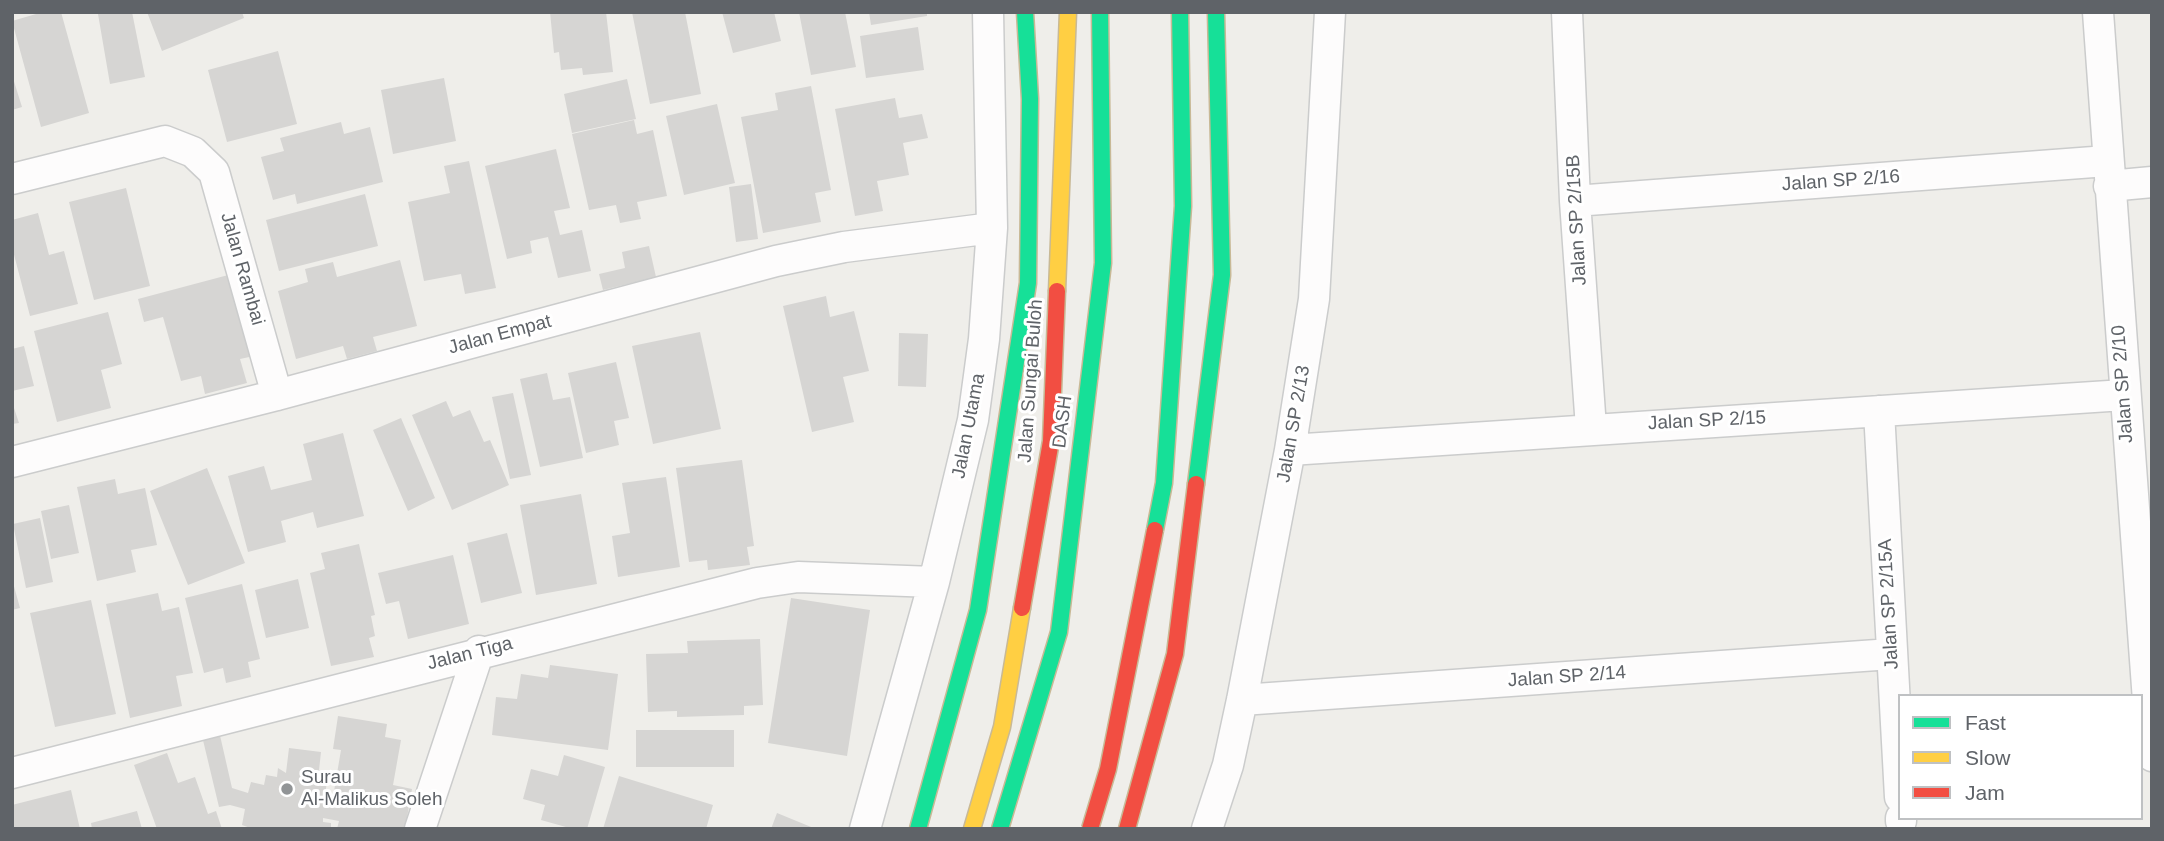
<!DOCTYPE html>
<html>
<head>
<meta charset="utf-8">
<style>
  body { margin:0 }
  #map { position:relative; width:2164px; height:841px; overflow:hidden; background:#efeeea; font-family:Helvetica,sans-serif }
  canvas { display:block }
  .frame { position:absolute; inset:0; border:14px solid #5f6368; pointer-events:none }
  .legend { position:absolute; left:1898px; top:694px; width:245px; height:126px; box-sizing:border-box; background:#fff; border:2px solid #bfc1c3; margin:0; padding:9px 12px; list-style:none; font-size:21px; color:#5f6368 }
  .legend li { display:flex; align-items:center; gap:14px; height:35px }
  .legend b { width:35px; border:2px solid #bfc1c3 }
</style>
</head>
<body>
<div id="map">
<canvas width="2164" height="841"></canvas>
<div class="frame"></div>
<ul class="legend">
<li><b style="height:9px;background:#16e098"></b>Fast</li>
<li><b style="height:9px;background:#ffcf43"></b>Slow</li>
<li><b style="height:9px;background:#f24e42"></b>Jam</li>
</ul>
</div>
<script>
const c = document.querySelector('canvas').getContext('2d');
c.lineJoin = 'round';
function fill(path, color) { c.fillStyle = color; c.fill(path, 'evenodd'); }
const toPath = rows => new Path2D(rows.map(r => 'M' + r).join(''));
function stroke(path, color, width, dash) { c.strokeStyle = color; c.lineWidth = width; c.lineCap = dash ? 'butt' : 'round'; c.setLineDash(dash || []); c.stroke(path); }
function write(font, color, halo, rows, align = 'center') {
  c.font = font + ' Helvetica,sans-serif'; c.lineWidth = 6; c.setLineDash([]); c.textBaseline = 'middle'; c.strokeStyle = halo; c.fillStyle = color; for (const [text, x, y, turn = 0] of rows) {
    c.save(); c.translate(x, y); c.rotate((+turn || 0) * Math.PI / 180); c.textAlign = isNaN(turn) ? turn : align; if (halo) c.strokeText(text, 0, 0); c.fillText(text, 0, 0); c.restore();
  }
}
fill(toPath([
  [43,12,61,12,89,113,41,127,12,21],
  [110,12,132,12,145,77,110,84,98,14],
  [147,12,242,12,244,18,162,51],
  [550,12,606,12,613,72,583,75,582,68,561,70,559,52,554,53],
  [632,12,685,12,701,94,650,104],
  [722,12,774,12,781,41,733,53],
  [799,12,845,12,856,67,811,75],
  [869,12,927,12,927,16,871,25],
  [918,27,924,70,866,78,860,36],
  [278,51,297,124,227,142,208,70],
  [12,75,22,107,12,110],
  [444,78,456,141,393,154,381,90],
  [627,79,636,119,572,133,564,94],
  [811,86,831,190,815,193,821,222,763,233,741,117,778,110,775,93],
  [895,98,899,118,922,114,928,138,903,143,909,175,877,181,883,211,855,216,835,109],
  [717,104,735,183,684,195,666,116],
  [634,120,637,134,653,130,667,196,637,202,641,219,620,223,616,205,589,210,572,134],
  [341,122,344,134,370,127,383,182,297,204,295,194,273,200,261,157,284,151,280,138],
  [556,149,570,208,554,211,560,235,582,230,591,271,558,278,548,237,530,241,532,253,507,259,485,166],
  [469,161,496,288,465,294,461,274,424,281,408,202,450,193,444,166],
  [751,184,758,239,736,242,729,187],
  [126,188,150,286,94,300,69,202],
  [365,194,378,246,279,271,266,220],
  [38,213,49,255,64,251,78,304,30,316,12,247,12,220],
  [649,246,656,277,603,290,599,274,625,268,622,252],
  [400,260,417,326,373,337,377,351,347,359,343,346,296,359,278,291,308,282,305,269,333,262,337,277],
  [232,274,254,356,240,359,247,383,205,394,201,376,181,381,163,317,144,322,138,299],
  [826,296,830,317,854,311,869,371,843,377,854,422,812,432,783,306],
  [108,312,122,364,101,370,111,408,57,422,34,331],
  [700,332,721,429,653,444,632,346],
  [899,333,928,334,926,387,898,386],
  [24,346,34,386,12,391,12,349],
  [616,362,629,418,614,421,619,445,586,453,568,373],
  [547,373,553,400,570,397,583,458,540,467,520,379],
  [513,393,531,475,510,479,492,397],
  [446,401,453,417,470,410,484,442,490,440,509,485,452,510,412,415],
  [12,402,19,423,12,424],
  [401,418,435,498,408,511,373,430],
  [343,433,364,516,317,528,313,512,281,521,286,542,248,552,228,476,264,466,271,490,312,480,303,444],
  [742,460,754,546,747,547,750,565,708,570,707,560,689,562,676,468],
  [207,468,245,563,188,585,150,491],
  [666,477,680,567,618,577,612,536,630,533,622,483],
  [115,479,118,494,145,488,157,545,131,550,136,572,97,581,77,487],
  [581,494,597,584,536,595,520,505],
  [69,505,79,553,51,559,41,511],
  [40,518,53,582,26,588,13,524],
  [507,533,522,593,481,603,467,543],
  [359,544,375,615,371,616,375,636,369,638,374,657,331,666,310,573,325,569,321,553],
  [453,555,469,624,408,639,399,601,386,604,378,573],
  [12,579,20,608,12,610],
  [298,579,309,628,266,638,255,590],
  [242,584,260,659,248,662,251,677,226,683,223,668,204,673,185,598],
  [158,593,162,611,179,607,193,673,176,676,182,706,130,718,106,604],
  [791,598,870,610,847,756,768,743],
  [91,600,116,714,55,727,30,613],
  [760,639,763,705,744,706,744,715,677,717,677,711,648,712,646,654,688,653,687,641],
  [550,665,618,674,608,750,492,735,496,697,517,699,521,674,548,678],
  [338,716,387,724,385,737,401,740,393,785,412,789,405,829,337,829,339,821,323,818,323,822,331,823,331,829,253,829,242,825,245,809,230,805,219,807,202,736,219,731,232,788,248,793,251,782,264,785,266,775,277,777,278,768,286,773,289,748,321,752,319,770,328,771,324,806,340,808,341,805,332,803,341,750,333,749],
  [636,730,734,730,734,767,636,767],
  [167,753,178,783,195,777,208,814,216,811,222,829,157,829,134,765],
  [564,755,605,767,587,829,573,829,541,820,545,805,523,799,531,769,558,776],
  [619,776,713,805,706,829,603,829],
  [71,790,80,829,12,829,12,805],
  [137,811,142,829,92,829,91,823],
  [777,813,816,829,771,829]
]), '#d6d5d3');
const street = toPath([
  [1567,12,1575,201,1591,428],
  [2098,12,2152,756],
  [12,179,165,141,193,152,214,172,277,395],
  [2109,186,2152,182],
  [1575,201,2107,161],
  [1879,411,1900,797],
  [1290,450,2124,395],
  [12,462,277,395,776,261,844,247,992,228],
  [1242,700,1891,654],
  [12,773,757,583,798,577,934,582],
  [1901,818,1901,821],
  [420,829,479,651],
  [865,829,934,582,973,420,984,339,992,228,988,12],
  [1207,829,1228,765,1242,700,1290,450,1314,299,1330,12]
]);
const fast = toPath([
  [1196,484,1222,275,1216,12],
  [918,829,978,610,1028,283,1030,99,1025,12],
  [1000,829,1059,632,1103,263,1100,12]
]);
const slow = toPath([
  [1057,291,1068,12],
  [972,829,1002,727,1022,608]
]);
const jam = toPath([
  [1022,608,1051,441,1057,291],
  [1127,829,1175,654,1196,484]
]);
stroke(street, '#cbcccc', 33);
stroke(fast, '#c8b996', 19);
stroke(slow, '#c8b996', 19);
stroke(jam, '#c8b996', 19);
stroke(street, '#fdfcfc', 30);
stroke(fast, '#16e098', 16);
stroke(slow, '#ffcf43', 16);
stroke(jam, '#f24e42', 16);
const fastBridge = toPath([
  [1155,530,1164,483,1183,206,1180,12]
]);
const jamBridge = toPath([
  [1090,829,1108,769,1155,530]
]);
stroke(fastBridge, '#c8b996', 19, []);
stroke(jamBridge, '#c8b996', 19, []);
stroke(fastBridge, '#16e098', 16);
stroke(jamBridge, '#f24e42', 16);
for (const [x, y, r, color] of [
  [287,789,7,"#919496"]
]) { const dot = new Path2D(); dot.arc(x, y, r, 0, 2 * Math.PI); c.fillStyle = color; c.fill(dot); stroke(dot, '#fff', 2.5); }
write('19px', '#5f6368', '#fff', [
  ["Jalan SP 2/16",1841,181,-4],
  ["Jalan SP 2/15B",1577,220,-93],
  ["Jalan Rambai",242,269,74],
  ["Jalan Empat",500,335,-15],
  ["Jalan Sungai Buloh",1031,381,-86],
  ["Jalan SP 2/10",2123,384,-94],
  ["Jalan SP 2/15",1707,421,-3],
  ["DASH",1063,422,-83],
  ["Jalan SP 2/13",1294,424,-80],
  ["Jalan Utama",969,426,-79],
  ["Jalan SP 2/15A",1889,604,-93],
  ["Jalan Tiga",470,654,-14],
  ["Jalan SP 2/14",1567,677,-4]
]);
write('19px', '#5f6368', '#fff', [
  ["Surau",301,778],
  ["Al-Malikus Soleh",301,800]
], 'left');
</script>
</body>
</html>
